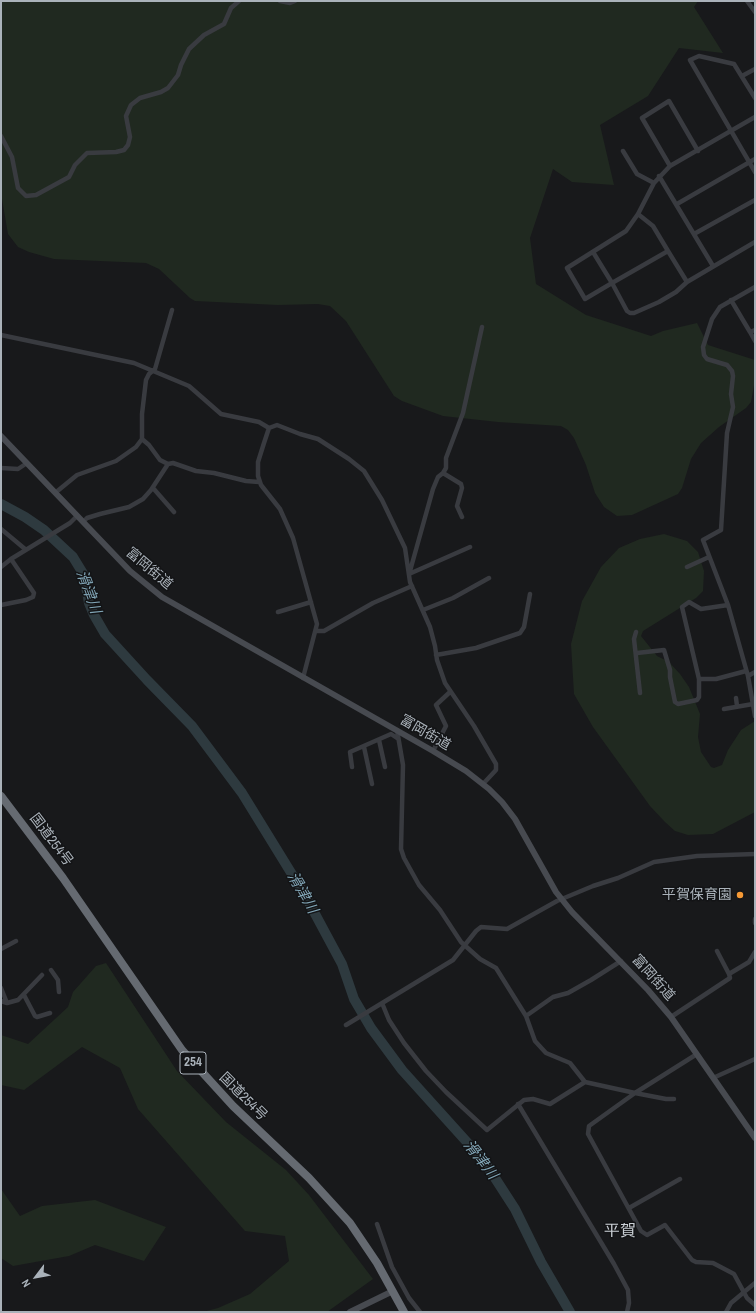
<!DOCTYPE html>
<html>
<head>
<meta charset="utf-8">
<style>
  body { margin:0 }
  #map { position:relative; width:756px; height:1313px; overflow:hidden; background:#18191b; font-family:"Archivo Narrow",sans-serif }
  canvas { display:block }
  .frame { position:absolute; inset:0; border:2px solid #aab2ba; pointer-events:none }
  .north { position:absolute; left:16px; top:1257px; width:40px; height:40px; -webkit-text-stroke:3px #131416; paint-order:stroke; rotate:238deg; font-size:11px; font-weight:700; line-height:16px; text-align:center; color:#aab2ba }
  .north::after { content:''; display:block; margin:auto; width:14px; height:18px; background:#aab2ba; clip-path:polygon(50% 0,100% 100%,50% 72%,0 100%) }
</style>
</head>
<body>
<div id="map">
<canvas width="756" height="1313"></canvas>
<div class="frame"></div>
<div class="north">N</div>
</div>
<script>
const c = document.querySelector('canvas').getContext('2d');
c.lineJoin = 'round';
function fill(path, color) { c.fillStyle = color; c.fill(path, 'evenodd'); }
const toPath = rows => new Path2D(rows.map(r => 'M' + r).join(''));
function stroke(path, color, width, dash) { c.strokeStyle = color; c.lineWidth = width; c.lineCap = dash ? 'butt' : 'round'; c.setLineDash(dash || []); c.stroke(path); }
function write(font, color, halo, rows, align = 'center') {
  c.font = font + ' "Archivo Narrow","Noto Sans JP",sans-serif'; c.lineWidth = 3; c.setLineDash([]); c.textBaseline = 'middle'; c.strokeStyle = halo; c.fillStyle = color; for (const [text, x, y, turn = 0] of rows) {
    c.save(); c.translate(x, y); c.rotate((+turn || 0) * Math.PI / 180); c.textAlign = isNaN(turn) ? turn : align; if (halo) c.strokeText(text, 0, 0); c.fillText(text, 0, 0); c.restore();
  }
}
fill(toPath([
  [1,1,698,1,694,7,723,53,679,48,648,96,600,125,614,185,572,182,553,169,530,238,536,284,586,315,651,336,663,331,697,323,708,345,755,360,755,380,751,402,746,408,719,427,701,443,691,459,682,488,678,494,632,515,617,516,604,507,595,493,586,465,574,438,568,430,561,426,498,422,443,416,402,401,394,396,346,321,330,306,318,304,278,305,195,301,190,298,159,269,146,263,54,259,29,252,18,247,8,234,1,193],
  [664,534,687,541,698,552,704,571,703,591,696,598,643,631,641,636,657,656,669,662,680,674,689,687,700,714,698,737,701,752,711,767,714,768,722,765,728,750,741,730,755,721,755,812,713,834,688,835,675,831,665,822,650,806,593,727,574,694,571,644,582,601,601,567,619,548,640,539],
  [106,963,177,1071,226,1122,286,1170,309,1195,373,1279,327,1312,203,1312,218,1308,250,1294,289,1261,285,1236,245,1231,138,1109,120,1068,82,1047,24,1090,1,1085,1,1035,28,1044,68,1007,73,992,96,966],
  [1,1189,20,1216,42,1206,95,1200,166,1227,144,1261,95,1245,69,1256,13,1266,1,1258]
]), '#202920');
stroke(toPath([
  [1,504,25,517,44,530,73,557,84,575,89,603,94,615,105,634,147,680,192,726,242,793,306,897,342,964,354,999,371,1028,402,1070,484,1161,515,1209,541,1262,570,1312]
]), '#2e3a3f', 10);
stroke(toPath([
  [280,1,290,3,295,1],
  [747,1,755,12],
  [742,76,755,69],
  [755,98,734,64,699,56,690,60,755,172],
  [1,136,12,157,18,188,26,196,36,195,69,177,75,165,87,153,116,152,124,150,128,145,130,137,126,116,131,105,140,98,161,92,168,88,178,75,181,65,189,49,204,35,224,24,231,8,239,1],
  [623,151,637,174,654,183,670,166,755,117],
  [670,166,642,118,669,101,698,151],
  [659,176,713,266],
  [677,204,755,159],
  [638,214,653,226,668,251],
  [694,234,755,200],
  [593,252,612,283,627,311,630,313,634,313,659,302,676,292,687,282,668,251,612,283,585,299,567,268,626,231,638,214,654,183],
  [687,282,755,242],
  [755,287,720,307,712,319,703,347,704,355,707,359,727,365,732,371,733,376,731,394,733,407,727,433,721,530,703,540,728,605,748,676,755,716],
  [731,300,750,332,755,330],
  [750,332,755,341],
  [1,335,134,363,189,386,221,414,259,422,269,428],
  [142,439,149,445,160,460,168,464,173,463,196,471,214,473,246,481,259,482],
  [1,468,18,469,27,463],
  [443,473,461,484,462,488,457,506,462,517],
  [153,488,174,512],
  [55,493,77,475,116,461,136,447,142,439,142,414,146,380,149,374,155,369,172,310],
  [83,522,87,518,100,514,129,507,143,499,151,490,168,464],
  [1,529,25,549],
  [1,567,11,559],
  [687,567,709,557],
  [410,571,433,489,438,477,443,473,446,468,446,458,463,413,482,327],
  [409,574,470,547],
  [1,605,26,600,33,597,34,593,11,559,70,523,77,516],
  [423,610,453,598,489,578],
  [278,612,311,602],
  [316,631,324,631,373,603,412,586],
  [636,632,634,639,640,693],
  [637,653,664,650,670,670,670,677,675,702,678,704,697,700,699,697,699,679,682,607,689,602,701,609,728,605],
  [436,655,476,648,520,633,524,627,530,594],
  [748,676,755,672],
  [303,678,317,624,293,538,280,509,261,485,258,476,258,462,264,443,269,428,277,425,300,434,318,439,349,459,364,471,382,500,405,548,410,582,430,627,435,646,437,660,445,683,474,726,496,764,496,770,483,784],
  [699,679,716,679,746,671],
  [736,698,737,706],
  [724,709,753,704],
  [397,730,403,765,401,849,404,858,419,885,440,910,461,942,480,959,496,968,526,1016,535,1041,546,1053,570,1063,585,1082,635,1093,697,1054],
  [379,740,385,767],
  [364,747,372,784],
  [433,751,446,726,436,705,450,692],
  [352,767,350,752,391,734,397,738],
  [755,919,755,923],
  [1,949,16,941],
  [51,970,58,980,59,992],
  [729,974,749,962,755,952],
  [1,988,7,1003],
  [24,995,35,1016,37,1017,50,1013],
  [1,1001,7,1003,18,1000,42,975],
  [382,1003,389,1020,404,1043,426,1071,446,1092,487,1130,524,1100,533,1099,550,1104,585,1082],
  [526,1016,553,997,568,993,591,980,621,961],
  [671,1017,730,978,729,974,717,951],
  [346,1025,453,960,476,931,481,927,507,929,557,901,593,886,618,878,654,862,697,856,755,854],
  [713,1078,755,1059],
  [674,1099,666,1099,635,1093,589,1126,588,1134,641,1231,647,1235,665,1225,692,1260,696,1262,713,1263,734,1274,747,1298,755,1305],
  [518,1104,614,1264,628,1290,629,1303,627,1312],
  [629,1208,680,1179],
  [377,1224,392,1267,409,1298,420,1312],
  [726,1312,731,1303,755,1283]
]), '#393b40', 4.5);
stroke(toPath([
  [1,436,130,571,162,597,433,751,466,771,489,789,502,802,515,819,556,892,572,912,648,990,671,1017,755,1138],
  [350,1312,393,1291]
]), '#474a50', 6);
stroke(toPath([
  [1,796,63,878,182,1050,233,1106,309,1178,350,1223,377,1263,404,1312]
]), '#656a71', 8);
for (const [x, y, r, color] of [
  [740,895,4,"#f69935"]
]) { const dot = new Path2D(); dot.arc(x, y, r, 0, 2 * Math.PI); c.fillStyle = color; c.fill(dot); stroke(dot, '#131416', 1.5); }
for (const [x, y, w] of [
  [193,1063,26]
]) { const box = new Path2D(); box.roundRect(x - w / 2, y - 11, w, 22, 3); c.fillStyle = '#131416'; c.fill(box); stroke(box, '#aab2ba', 1); }
write('bold 13px', '#aab2ba', null, [
  ["254",193,1063]
]);
write('14px', '#aab2ba', '#131416', [
  ["富岡街道",149,569,40],
  ["富岡街道",425,733,30],
  ["国道254号",51,840,53],
  ["富岡街道",653,978,48],
  ["国道254号",243,1097,45]
]);
write('14px', '#aab2ba', '#131416', [
  ["平賀保育園",732,895]
], 'right');
write('italic 15px', '#81a5b6', '#131416', [
  ["滑津川",88,592,70],
  ["滑津川",302,893,60],
  ["滑津川",480,1160,52]
]);
write('16px', '#cbd0d6', '#131416', [
  ["平賀",620,1232]
]);
</script>
</body>
</html>
